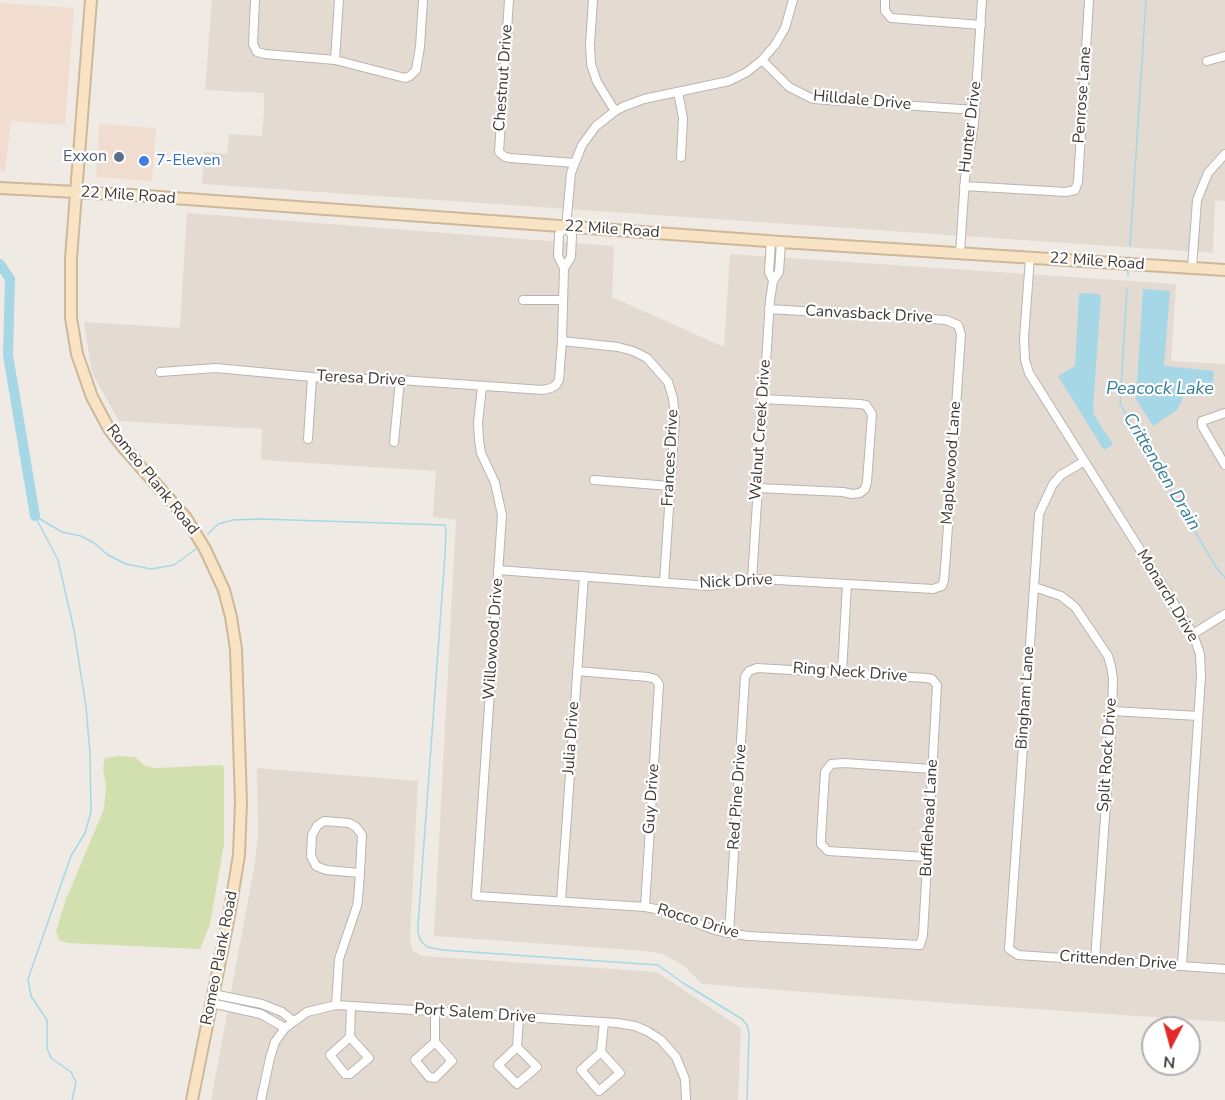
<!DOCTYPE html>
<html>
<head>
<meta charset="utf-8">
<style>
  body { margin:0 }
  #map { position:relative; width:1225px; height:1100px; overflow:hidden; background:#f0eae4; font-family:"Nunito Sans",sans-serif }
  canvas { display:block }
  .north { position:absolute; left:1141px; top:1016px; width:60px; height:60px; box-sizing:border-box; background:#fff; border:2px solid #b3b0ae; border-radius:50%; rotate:186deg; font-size:16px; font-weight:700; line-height:24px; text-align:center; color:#413a34 }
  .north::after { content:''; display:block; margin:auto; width:21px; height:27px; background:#e2282a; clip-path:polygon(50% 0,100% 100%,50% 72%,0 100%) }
</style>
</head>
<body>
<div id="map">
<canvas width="1225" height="1100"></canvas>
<div class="north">N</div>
</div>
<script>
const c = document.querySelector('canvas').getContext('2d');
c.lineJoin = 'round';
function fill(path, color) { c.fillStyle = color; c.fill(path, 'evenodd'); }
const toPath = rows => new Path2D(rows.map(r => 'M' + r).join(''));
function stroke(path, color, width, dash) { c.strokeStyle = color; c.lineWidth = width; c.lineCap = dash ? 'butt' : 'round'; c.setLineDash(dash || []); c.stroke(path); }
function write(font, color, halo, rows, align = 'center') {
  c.font = font + ' "Nunito Sans",sans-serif'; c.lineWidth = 4.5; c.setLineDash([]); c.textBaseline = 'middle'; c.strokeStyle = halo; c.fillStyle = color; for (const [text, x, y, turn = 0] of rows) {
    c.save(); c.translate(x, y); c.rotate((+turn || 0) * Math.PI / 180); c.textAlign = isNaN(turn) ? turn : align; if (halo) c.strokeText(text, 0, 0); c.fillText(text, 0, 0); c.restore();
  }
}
fill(toPath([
  [212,0,1225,0,1225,201,1215,200,1213,253,202,184,204,152,227,154,229,134,262,136,264,111,264,93,205,90],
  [187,213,614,246,612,297,724,347,730,254,1176,284,1171,361,1225,364,1225,1022,961,1004,702,984,684,966,663,954,646,951,434,936,456,520,433,517,436,471,261,460,262,429,119,421,92,373,84,322,180,328],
  [257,768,418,781,410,937,412,950,423,956,657,972,741,1028,738,1100,211,1100,255,863,258,836]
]), '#e3dbd2');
fill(toPath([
  [0,3,74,8,65,125,11,121,5,172,0,171],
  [99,124,156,128,152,181,96,177]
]), '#f0ddd0');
fill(toPath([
  [119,756,135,757,145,766,156,768,221,765,224,767,224,844,210,924,200,949,67,943,59,940,56,931,66,899,104,809,106,787,103,768,105,758]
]), '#d2e0b0');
fill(toPath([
  [1143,289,1170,291,1164,366,1214,371,1212,394,1185,393,1177,410,1153,426,1136,399],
  [1081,293,1099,294,1101,296,1093,408,1094,415,1112,443,1112,445,1104,450,1058,376,1075,366,1079,294]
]), '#a5d7e7');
stroke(toPath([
  [1130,246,1146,0],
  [1129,258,1129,256],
  [1128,275,1128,270],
  [1127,288,1120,404,1216,567,1225,578],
  [35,516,58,560,74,630,86,707,90,753,91,812,85,833,71,856,28,979,31,996,47,1020,47,1048,51,1058,71,1072,76,1082,72,1100],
  [35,516,62,532,81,536,94,543,108,555,126,564,151,569,174,565,196,549],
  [208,534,218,524,233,520,261,519,445,525,446,529,445,555,418,925,418,933,421,941,427,947,442,950,658,965,683,983,742,1019,747,1025,749,1033,747,1100]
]), '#a5d7e7', 1.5);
stroke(toPath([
  [0,264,10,279,8,355,35,516]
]), '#a5d7e7', 10);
const street = toPath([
  [255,0,253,44,257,52,265,54,335,60,405,78,410,76,416,70,420,47,423,0],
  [509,0,499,152,505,157,510,158,574,163],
  [593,0,590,44,591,64,597,82,615,111],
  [885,0,885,11,891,18,981,25],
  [335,60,339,0],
  [762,60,789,87,813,99,975,110],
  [1207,61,1225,56],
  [678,92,683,118,681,157],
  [964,186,1066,192,1075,190,1078,182,1089,0],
  [771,241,769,272,773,281],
  [960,253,965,178,974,123,982,0],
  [1030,258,1024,338,1025,360,1029,373,1193,634,1200,654,1201,676,1182,965],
  [564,268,571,257,572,235,566,227],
  [1192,268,1197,200,1208,173,1225,154],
  [523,300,563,300],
  [562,341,618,347,633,351,647,358,668,382,673,398,675,419,664,582],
  [160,372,216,368,312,377,400,380,543,390,551,388,556,385,559,380,562,341,564,268,558,256,559,234,566,227,571,173,582,145,596,126,615,111,625,106,644,99,729,81,747,72,762,60,775,45,785,28,793,0],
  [482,386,478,423,479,440,481,453,495,483,502,515,476,896,645,907,661,910,715,930,729,933,748,936,920,945,923,935,937,685,932,679,927,678,757,668,749,671,745,677,729,933],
  [1225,413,1202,421,1202,426,1225,465],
  [308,439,312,377],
  [394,442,400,380],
  [1083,462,1061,475,1053,484,1039,514,1009,949,1018,955,1225,969],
  [594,480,670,486],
  [757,488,843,492,852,494,860,493,865,489,867,482,872,414,866,405,860,404,762,399],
  [498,570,709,586,761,579,933,589,942,586,944,580,946,555,961,334,958,325,946,320,769,309],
  [752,580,770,300,773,281,779,272,781,242],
  [1034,587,1061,596,1075,607,1108,656,1111,666,1113,679,1112,717,1095,960],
  [1193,634,1225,614],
  [577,671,648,677,655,679,659,684,645,907],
  [842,673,847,584],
  [1112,711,1198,716],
  [927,857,828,851,821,844,821,837,825,772,831,764,844,763,932,769],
  [561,901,584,576],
  [213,994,262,1004,282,1012,293,1021],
  [211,1003,261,1014,285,1028],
  [336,1005,339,959,357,906,358,899,360,873,362,835,356,827,349,823,324,821,317,826,312,835,311,856,316,866,326,870,360,873],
  [350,1037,330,1055,345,1074,350,1074,369,1058,350,1037,351,1006],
  [435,1042,415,1060,429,1077,435,1078,452,1061,435,1042,435,1011],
  [517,1047,498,1065,517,1084,537,1067,517,1047,519,1017],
  [601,1052,581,1070,599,1091,620,1073,601,1052,604,1022],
  [261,1100,270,1058,275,1042,285,1028,307,1012,336,1005,617,1023,635,1026,647,1031,661,1040,676,1057,685,1079,686,1100]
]);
const secondary = toPath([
  [91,0,71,258,71,318,77,354,92,397,109,429,123,447,186,518,205,549,224,590,231,617,236,649,241,802,239,855,229,916,192,1100],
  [0,188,132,195,781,242,1225,270]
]);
stroke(street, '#bdb3aa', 10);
stroke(secondary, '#ceb89a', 14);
stroke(street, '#fff', 8);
stroke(secondary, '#f8e3c5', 10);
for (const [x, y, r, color] of [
  [119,157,6,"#5c6f8a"],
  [144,161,6,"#3f7fe0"]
]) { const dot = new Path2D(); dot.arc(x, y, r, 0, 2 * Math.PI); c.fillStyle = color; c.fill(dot); stroke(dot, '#fff', 2); }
write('16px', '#413a34', '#fff', [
  ["Chestnut Drive",504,78,-86],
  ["Penrose Lane",1083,95,-86],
  ["Hilldale Drive",862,101,5],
  ["Hunter Drive",971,127,-83],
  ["22 Mile Road",128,196,4],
  ["22 Mile Road",612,230,4],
  ["22 Mile Road",1097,262,4],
  ["Canvasback Drive",869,315,3],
  ["Teresa Drive",361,379,3],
  ["Walnut Creek Drive",761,430,-86],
  ["Frances Drive",671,458,-87],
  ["Maplewood Lane",952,463,-86],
  ["Romeo Plank Road",152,480,51],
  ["Nick Drive",736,582,-3],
  ["Monarch Drive",1167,596,59],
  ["Willowood Drive",494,639,-86],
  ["Ring Neck Drive",850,673,4],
  ["Bingham Lane",1026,698,-86],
  ["Julia Drive",572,738,-86],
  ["Split Rock Drive",1108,755,-86],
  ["Red Pine Drive",738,797,-86],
  ["Guy Drive",652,799,-86],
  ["Bufflehead Lane",930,818,-87],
  ["Rocco Drive",698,922,17],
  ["Romeo Plank Road",220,958,-79],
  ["Crittenden Drive",1118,961,4],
  ["Port Salem Drive",475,1014,4]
]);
write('16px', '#4e5e75', '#fff', [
  ["Exxon",107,157]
], 'right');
write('16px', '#366cbe', '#fff', [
  ["7-Eleven",156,161]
], 'left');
write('italic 18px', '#387f99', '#fff', [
  ["Peacock Lake",1160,390],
  ["Crittenden Drain",1161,472,59]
]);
</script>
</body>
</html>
